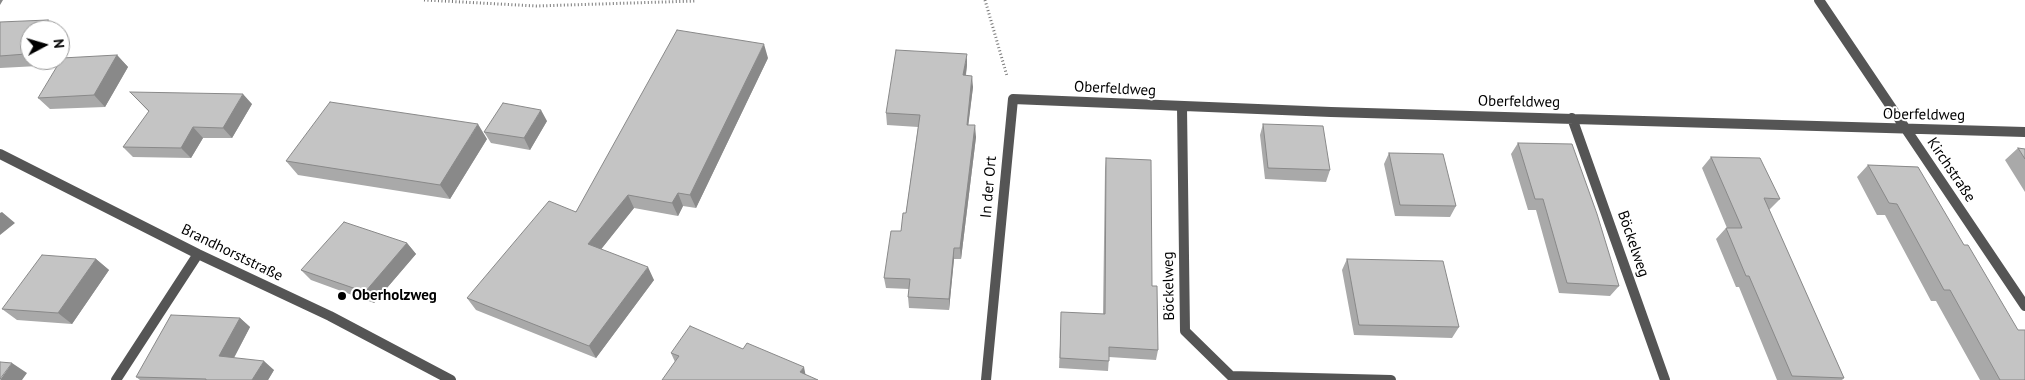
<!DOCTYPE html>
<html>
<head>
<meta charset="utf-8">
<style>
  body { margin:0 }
  #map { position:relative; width:2025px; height:380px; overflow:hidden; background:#fff; font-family:"PT Sans",sans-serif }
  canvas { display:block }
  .north { position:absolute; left:20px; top:20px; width:50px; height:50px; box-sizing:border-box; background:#fff; border:1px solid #999; border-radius:50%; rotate:84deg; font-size:14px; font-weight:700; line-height:20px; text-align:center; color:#000 }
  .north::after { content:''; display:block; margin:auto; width:18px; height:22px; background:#000; clip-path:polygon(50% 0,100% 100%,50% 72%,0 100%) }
</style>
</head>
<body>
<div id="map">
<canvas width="2025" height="380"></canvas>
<div class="north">N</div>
</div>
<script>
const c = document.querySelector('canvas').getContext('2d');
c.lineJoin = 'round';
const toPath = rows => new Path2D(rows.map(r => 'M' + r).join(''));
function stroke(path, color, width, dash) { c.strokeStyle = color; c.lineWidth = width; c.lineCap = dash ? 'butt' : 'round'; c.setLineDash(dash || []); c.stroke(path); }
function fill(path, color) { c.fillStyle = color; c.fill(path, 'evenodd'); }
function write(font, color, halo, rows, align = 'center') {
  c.font = font + ' "PT Sans",sans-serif'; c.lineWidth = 4; c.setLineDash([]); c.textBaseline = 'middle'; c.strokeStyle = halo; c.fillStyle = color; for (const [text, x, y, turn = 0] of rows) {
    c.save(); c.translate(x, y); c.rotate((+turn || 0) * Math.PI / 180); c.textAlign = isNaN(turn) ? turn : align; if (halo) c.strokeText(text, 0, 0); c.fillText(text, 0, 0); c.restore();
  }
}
stroke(toPath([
  [424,0,536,6,695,1],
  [985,0,1007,76]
]), '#777', 3, [1, 2.5]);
stroke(toPath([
  [1819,0,2025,306],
  [1182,107,1185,331,1231,376,1391,380],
  [1572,118,1665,380],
  [0,154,198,254,330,316,451,380],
  [116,380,198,254],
  [986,380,1013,99,1331,112,2025,132]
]), '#555', 10);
fill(toPath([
  [0,22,30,30,30,60,42,60,38,66,0,68],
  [117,55,128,67,105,107,50,109,38,98],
  [768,58,696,208,683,206,678,216,634,208,601,249,654,280,596,358,476,310,467,298],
  [967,65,966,75,973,87,968,125,976,137,961,259,954,259,949,310,909,308,908,297,909,289,886,288,884,278,901,231,906,213,918,127,887,125,886,113],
  [130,92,252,104,232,138,203,138,191,158,133,157,123,147,149,112],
  [547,121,530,150,491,143,484,132],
  [1263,124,1330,170,1326,182,1265,179,1260,135],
  [487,139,450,199,298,175,286,161],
  [1518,143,1619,286,1610,296,1559,293,1536,210,1528,210,1511,154],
  [2018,148,2025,149,2025,192,2005,160],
  [1389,153,1456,206,1450,217,1395,216,1384,164],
  [1711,157,1780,199,1769,210,1844,378,1842,380,1777,380,1739,287,1736,287,1716,239,1726,228,1727,228,1702,168],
  [1106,158,1152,286,1158,350,1156,360,1109,357,1108,371,1059,368,1061,322,1103,314,1105,169],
  [1868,165,1918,167,2025,380,1980,380,1936,301,1931,301,1885,215,1877,215,1857,177],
  [407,243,416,254,374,303,311,280,301,270],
  [96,259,109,270,72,324,17,320,2,309],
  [1347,259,1459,327,1452,338,1354,335,1342,270],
  [240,318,250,327,234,358,274,370,268,380,140,380,136,377],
  [743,349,769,352,675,362,671,353]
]), '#a9a9a9');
fill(toPath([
  [0,0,3,0,0,5],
  [48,20,58,30,42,30],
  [764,44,768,58,696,208,690,195],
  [30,48,30,58,26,54],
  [967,54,967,65,964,87,963,75],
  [117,55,128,67,105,107,94,95],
  [32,60,42,60,38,66],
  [972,76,973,87,967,136,967,125],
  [243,94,252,104,232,138,223,128],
  [541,110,547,121,530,150,524,138],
  [478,124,487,139,450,199,440,185],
  [975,125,976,137,961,259,960,248],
  [193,127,203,138,191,158,181,148],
  [678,193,683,206,678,216,672,203],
  [628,195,634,208,595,257,588,244],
  [2,212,15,223,0,235,0,213],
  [407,243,416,254,374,303,365,292],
  [954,248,954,259,949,310,949,299],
  [96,259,109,270,72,324,58,313],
  [648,267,654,280,596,358,589,346],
  [240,318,250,327,230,365,219,356],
  [264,361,274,370,268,380,252,380],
  [12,363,27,373,22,380,0,380],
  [804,367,806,377,800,372]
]), '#898989');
const building = toPath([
  [48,20,42,30,30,30,30,48,26,54,0,56,0,22,48,20],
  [677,30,764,44,690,195,678,193,672,203,628,195,588,244,648,267,589,346,467,298,549,201,576,212,677,30],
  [896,50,967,54,963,75,972,76,967,125,975,125,960,248,954,248,949,299,908,297,910,279,884,278,891,231,901,231,903,213,906,213,920,115,886,113,896,50],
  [117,55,94,95,38,98,62,58,117,55],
  [130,92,243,94,223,128,193,127,181,148,123,147,149,111,130,92],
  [330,102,478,124,440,185,286,161,330,102],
  [503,103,541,110,524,138,484,132,503,103],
  [1263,124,1323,126,1330,170,1268,168,1263,124],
  [1518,143,1572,144,1597,214,1619,286,1567,283,1543,199,1535,199,1518,143],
  [2018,148,2025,149,2025,159,2018,148],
  [1389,153,1443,154,1456,206,1400,205,1389,153],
  [1711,157,1760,158,1780,199,1764,198,1844,378,1792,376,1749,276,1746,276,1726,228,1742,228,1711,157],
  [1106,158,1151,160,1152,286,1157,286,1158,350,1109,347,1109,361,1060,358,1061,312,1105,314,1106,158],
  [1868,165,1918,167,1964,245,1968,245,2018,330,2025,330,2025,380,2000,380,1950,290,1944,290,1897,204,1889,203,1868,165],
  [344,222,407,243,365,292,301,270,344,222],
  [42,255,96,259,58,313,2,309,42,255],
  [1347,259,1443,261,1459,327,1359,325,1347,259],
  [171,315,240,318,219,356,264,361,252,380,206,380,206,379,136,377,171,315],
  [690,326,743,349,747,343,804,367,800,372,818,380,662,380,679,356,671,353,690,326],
  [0,362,12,363,0,379,0,362]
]);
fill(building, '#c4c4c4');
stroke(building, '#898989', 1);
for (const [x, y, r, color] of [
  [342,296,5,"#000"]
]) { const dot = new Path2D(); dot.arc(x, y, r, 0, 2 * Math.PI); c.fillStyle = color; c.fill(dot); stroke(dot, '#fff', 2); }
write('15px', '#000', '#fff', [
  ["Oberfeldweg",1115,89,3],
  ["Oberfeldweg",1519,102,1],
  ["Oberfeldweg",1924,115,1],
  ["Kirchstraße",1951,170,56],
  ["In der Ort",989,187,-85],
  ["Böckelweg",1633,244,71],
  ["Brandhorststraße",232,253,26],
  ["Böckelweg",1169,286,-91]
]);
write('bold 15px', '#000', '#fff', [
  ["Oberholzweg",352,296]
], 'left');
</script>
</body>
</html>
